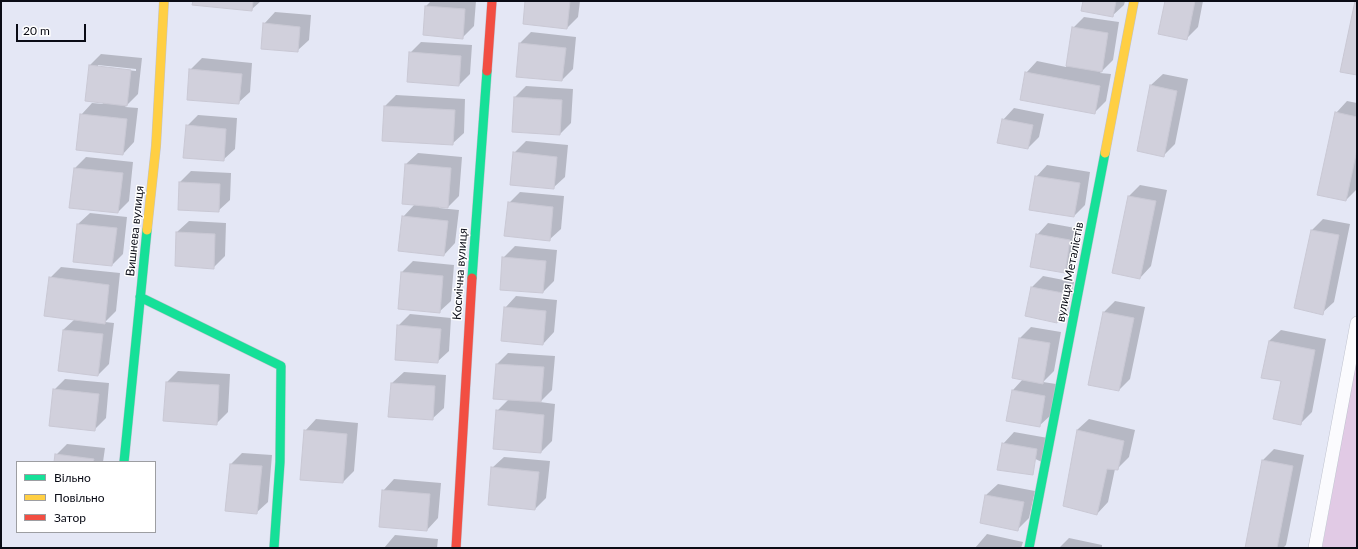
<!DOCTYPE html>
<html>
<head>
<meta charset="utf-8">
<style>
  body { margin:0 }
  #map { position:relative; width:1358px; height:549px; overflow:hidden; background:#e4e7f5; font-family:Lato,sans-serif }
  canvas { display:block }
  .frame { position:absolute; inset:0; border:2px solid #0a0c16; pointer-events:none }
  .legend { position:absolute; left:16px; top:461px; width:140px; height:72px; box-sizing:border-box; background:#fff; border:1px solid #9d9ea2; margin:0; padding:5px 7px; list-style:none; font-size:12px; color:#0a0c16 }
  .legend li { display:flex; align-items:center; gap:8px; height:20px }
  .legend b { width:20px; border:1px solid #9d9ea2 }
  .scale { position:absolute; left:16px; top:24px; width:70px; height:18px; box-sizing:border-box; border:2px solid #0a0c16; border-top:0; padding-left:5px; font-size:12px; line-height:14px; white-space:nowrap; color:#0a0c16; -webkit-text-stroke:3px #fff; paint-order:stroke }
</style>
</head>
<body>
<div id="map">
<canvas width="1358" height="549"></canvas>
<div class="frame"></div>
<ul class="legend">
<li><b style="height:5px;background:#16e098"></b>Вільно</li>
<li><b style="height:5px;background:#ffcf43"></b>Повільно</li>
<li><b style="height:5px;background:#f24e42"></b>Затор</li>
</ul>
<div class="scale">20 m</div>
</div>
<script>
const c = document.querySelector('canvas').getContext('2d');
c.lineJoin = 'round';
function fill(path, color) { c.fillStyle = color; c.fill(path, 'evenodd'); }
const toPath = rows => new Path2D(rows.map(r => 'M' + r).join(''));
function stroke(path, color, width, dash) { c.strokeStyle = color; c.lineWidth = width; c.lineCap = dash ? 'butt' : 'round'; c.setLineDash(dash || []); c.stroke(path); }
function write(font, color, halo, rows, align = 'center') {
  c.font = font + ' Lato,sans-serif'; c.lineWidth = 3; c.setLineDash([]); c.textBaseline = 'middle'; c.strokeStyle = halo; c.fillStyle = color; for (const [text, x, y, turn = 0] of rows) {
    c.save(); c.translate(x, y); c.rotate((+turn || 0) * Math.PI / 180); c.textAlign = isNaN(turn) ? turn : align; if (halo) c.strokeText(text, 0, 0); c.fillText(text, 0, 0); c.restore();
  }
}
fill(toPath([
  [1357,357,1357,548,1322,548]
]), '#e1cae5');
fill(toPath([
  [194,1,261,1,252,9],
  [431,1,476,1,474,26,462,38,426,6],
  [526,1,580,1,578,17,567,28],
  [1084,1,1125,1,1124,5,1112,16],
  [1166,1,1203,1,1198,27,1186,39],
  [275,12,311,15,309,40,297,51,264,24],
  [1084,17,1119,22,1113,60,1100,73,1111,74,1106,101,1095,112,1026,73,1037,61,1066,67,1073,28],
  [531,32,576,37,573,69,562,80,520,43],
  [421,42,472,45,470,74,459,85,410,53],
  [101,54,142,58,138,94,125,107,138,108,134,142,123,154,81,115,92,103,103,104,90,65],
  [98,65,136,69,136,71,98,67],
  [202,58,252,63,250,92,238,103,190,70],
  [1163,74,1188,79,1175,144,1164,155,1151,85],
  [526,86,573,89,571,123,560,134,513,131,515,97],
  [396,95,465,99,464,133,452,144,385,106],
  [1347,101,1357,103,1357,189,1346,200,1336,113],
  [1014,108,1044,114,1039,137,1028,148,1003,120],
  [198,115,237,118,235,149,223,160,187,126],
  [526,141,568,145,565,177,553,188,514,153],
  [418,153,462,157,459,196,448,207,440,206,439,208,459,210,455,243,444,255,403,217,415,204,406,164],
  [86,157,133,162,129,201,118,212,70,207,75,168],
  [1047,165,1090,172,1085,205,1074,216,1036,177],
  [191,171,231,173,230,200,218,211,180,182],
  [1140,185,1167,190,1151,266,1140,278,1114,272,1129,196],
  [520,192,564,196,561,229,549,240,509,203],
  [90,213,127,217,123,254,112,265,74,261,78,224],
  [1323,219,1350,224,1334,302,1322,313,1295,308,1312,230],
  [189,221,226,223,225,256,213,268,177,232],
  [1048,223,1081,229,1076,261,1064,272,1037,235],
  [515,246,557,250,554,281,543,292,503,258],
  [413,261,454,265,451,301,439,312,402,272],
  [61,267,120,273,116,311,105,322,114,323,109,364,98,375,63,330,75,319,50,278],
  [1043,276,1074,282,1068,310,1057,322,1032,287],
  [516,296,557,300,554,332,543,344,505,308],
  [1115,301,1145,307,1130,379,1119,390,1104,312],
  [410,314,451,318,449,351,437,362,398,326],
  [1031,327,1061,332,1054,371,1043,382,1056,384,1051,415,1039,426,1013,390,1023,379,1019,339],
  [1281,330,1326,339,1312,412,1300,424,1282,380,1269,341],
  [508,353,555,356,552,390,540,402,555,404,552,441,541,452,497,411,509,399,497,364],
  [178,371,230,374,228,412,216,424,167,382],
  [404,372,446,375,444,408,432,419,390,416,392,383],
  [65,379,109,383,106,418,94,430,54,390],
  [316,419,358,423,354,471,343,482,305,431],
  [1089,419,1135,430,1129,457,1117,469,1115,469,1108,502,1097,514,1077,430],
  [1014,432,1048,438,1044,463,1003,444],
  [67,444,105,448,103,462,55,462,56,455],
  [1274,449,1304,455,1286,545,1283,548,1246,548,1263,460],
  [242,453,272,455,268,502,256,513,226,510,231,464],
  [504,457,550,461,546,498,535,509,492,468],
  [394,479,441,483,438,518,427,530,383,491],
  [998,484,1035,491,1029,518,1018,529,981,522,986,495],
  [987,534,1023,542,1021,548,975,548],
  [395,535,438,539,437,548,384,548],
  [1069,538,1102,545,1102,548,1059,548]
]), '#0003');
const building = toPath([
  [193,1,253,1,252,11,192,5,193,1],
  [525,1,570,1,567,29,523,24,525,1],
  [1083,1,1116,1,1113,17,1081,11,1083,1],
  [1165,1,1195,1,1187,40,1158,34,1165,1],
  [1355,1,1357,1,1357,75,1340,72,1355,1],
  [425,6,465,9,463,39,423,35,425,6],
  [263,23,300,27,298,52,261,49,263,23],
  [1072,27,1108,33,1102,72,1066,66,1072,27],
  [519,43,566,48,562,81,516,77,519,43],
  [409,52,461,56,459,86,407,82,409,52],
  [89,65,131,70,127,106,85,101,89,65],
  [189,69,242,74,239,104,187,100,189,69],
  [1025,72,1100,86,1095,114,1020,100,1025,72],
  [1150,85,1177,91,1164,157,1137,151,1150,85],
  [514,97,562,100,560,135,512,132,514,97],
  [384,106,455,110,453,145,382,141,384,106],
  [1335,112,1357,117,1357,150,1346,201,1317,195,1335,112],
  [80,114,127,119,123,155,76,150,80,114],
  [1002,119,1033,125,1028,149,997,143,1002,119],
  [186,125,226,129,224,161,183,158,186,125],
  [513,152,557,157,554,189,510,185,513,152],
  [405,164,451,168,448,208,402,204,405,164],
  [74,168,123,173,118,213,69,208,74,168],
  [1035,176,1080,183,1074,217,1029,210,1035,176],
  [179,182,220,184,219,212,178,210,179,182],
  [1128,196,1156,201,1140,279,1112,273,1128,196],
  [508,202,553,207,550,241,504,236,508,202],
  [402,216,448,221,444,256,398,251,402,216],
  [77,224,117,228,112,266,73,262,77,224],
  [1311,230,1339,235,1323,315,1294,308,1311,230],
  [176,232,215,234,214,269,175,266,176,232],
  [1036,234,1070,240,1065,273,1030,267,1036,234],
  [502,257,546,261,543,293,500,290,502,257],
  [401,272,443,276,440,313,398,309,401,272],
  [49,277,109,285,105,324,44,316,49,277],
  [1031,287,1063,293,1057,323,1025,316,1031,287],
  [504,307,546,311,543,345,501,341,504,307],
  [1103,312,1134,318,1119,391,1088,385,1103,312],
  [397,325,441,329,438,363,395,360,397,325],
  [63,330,103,334,98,376,58,371,63,330],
  [1019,338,1050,343,1043,384,1012,378,1019,338],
  [1269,341,1315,350,1301,425,1273,419,1281,381,1261,378,1269,341],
  [496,364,544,367,541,402,493,399,496,364],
  [166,382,219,385,217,425,163,421,166,382],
  [391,383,435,386,433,420,388,417,391,383],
  [53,389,99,394,95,431,49,426,53,389],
  [1012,390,1045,396,1040,427,1006,421,1012,390],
  [496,410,544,415,541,453,493,449,496,410],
  [304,430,347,434,343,483,300,480,304,430],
  [1077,430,1124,441,1118,470,1107,469,1097,515,1063,506,1077,430],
  [1002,443,1037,449,1033,475,997,470,1002,443],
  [55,454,94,459,93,462,54,462,55,454],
  [1262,460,1293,466,1277,548,1245,548,1262,460],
  [230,464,262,466,257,514,225,511,230,464],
  [491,467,539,472,535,510,488,505,491,467],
  [382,490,430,494,427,531,379,527,382,490],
  [985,495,1024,502,1018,531,980,523,985,495]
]);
fill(building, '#d1d0dc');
stroke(building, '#c9c8d4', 1);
const lane = toPath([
  [1315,548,1357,323]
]);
const fast = toPath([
  [472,278,487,71],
  [140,297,281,366,280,462,274,548],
  [124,462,147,230],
  [1029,548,1105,153]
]);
const slow = toPath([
  [1105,153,1134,1],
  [147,230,156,146,164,1]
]);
const jam = toPath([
  [487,71,492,1],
  [456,548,472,278]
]);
stroke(lane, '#bfc2ce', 14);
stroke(fast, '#bfc2ce', 10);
stroke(slow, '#bfc2ce', 10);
stroke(jam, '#bfc2ce', 10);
stroke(lane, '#fbfbfe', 13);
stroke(fast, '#16e098', 9);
stroke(slow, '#ffcf43', 9);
stroke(jam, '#f24e42', 9);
write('12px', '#0a0c16', '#fff', [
  ["Вишнева вулиця",135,231,-84],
  ["вулиця Металістів",1070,272,-79],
  ["Космічна вулиця",460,274,-86]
]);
</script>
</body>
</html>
